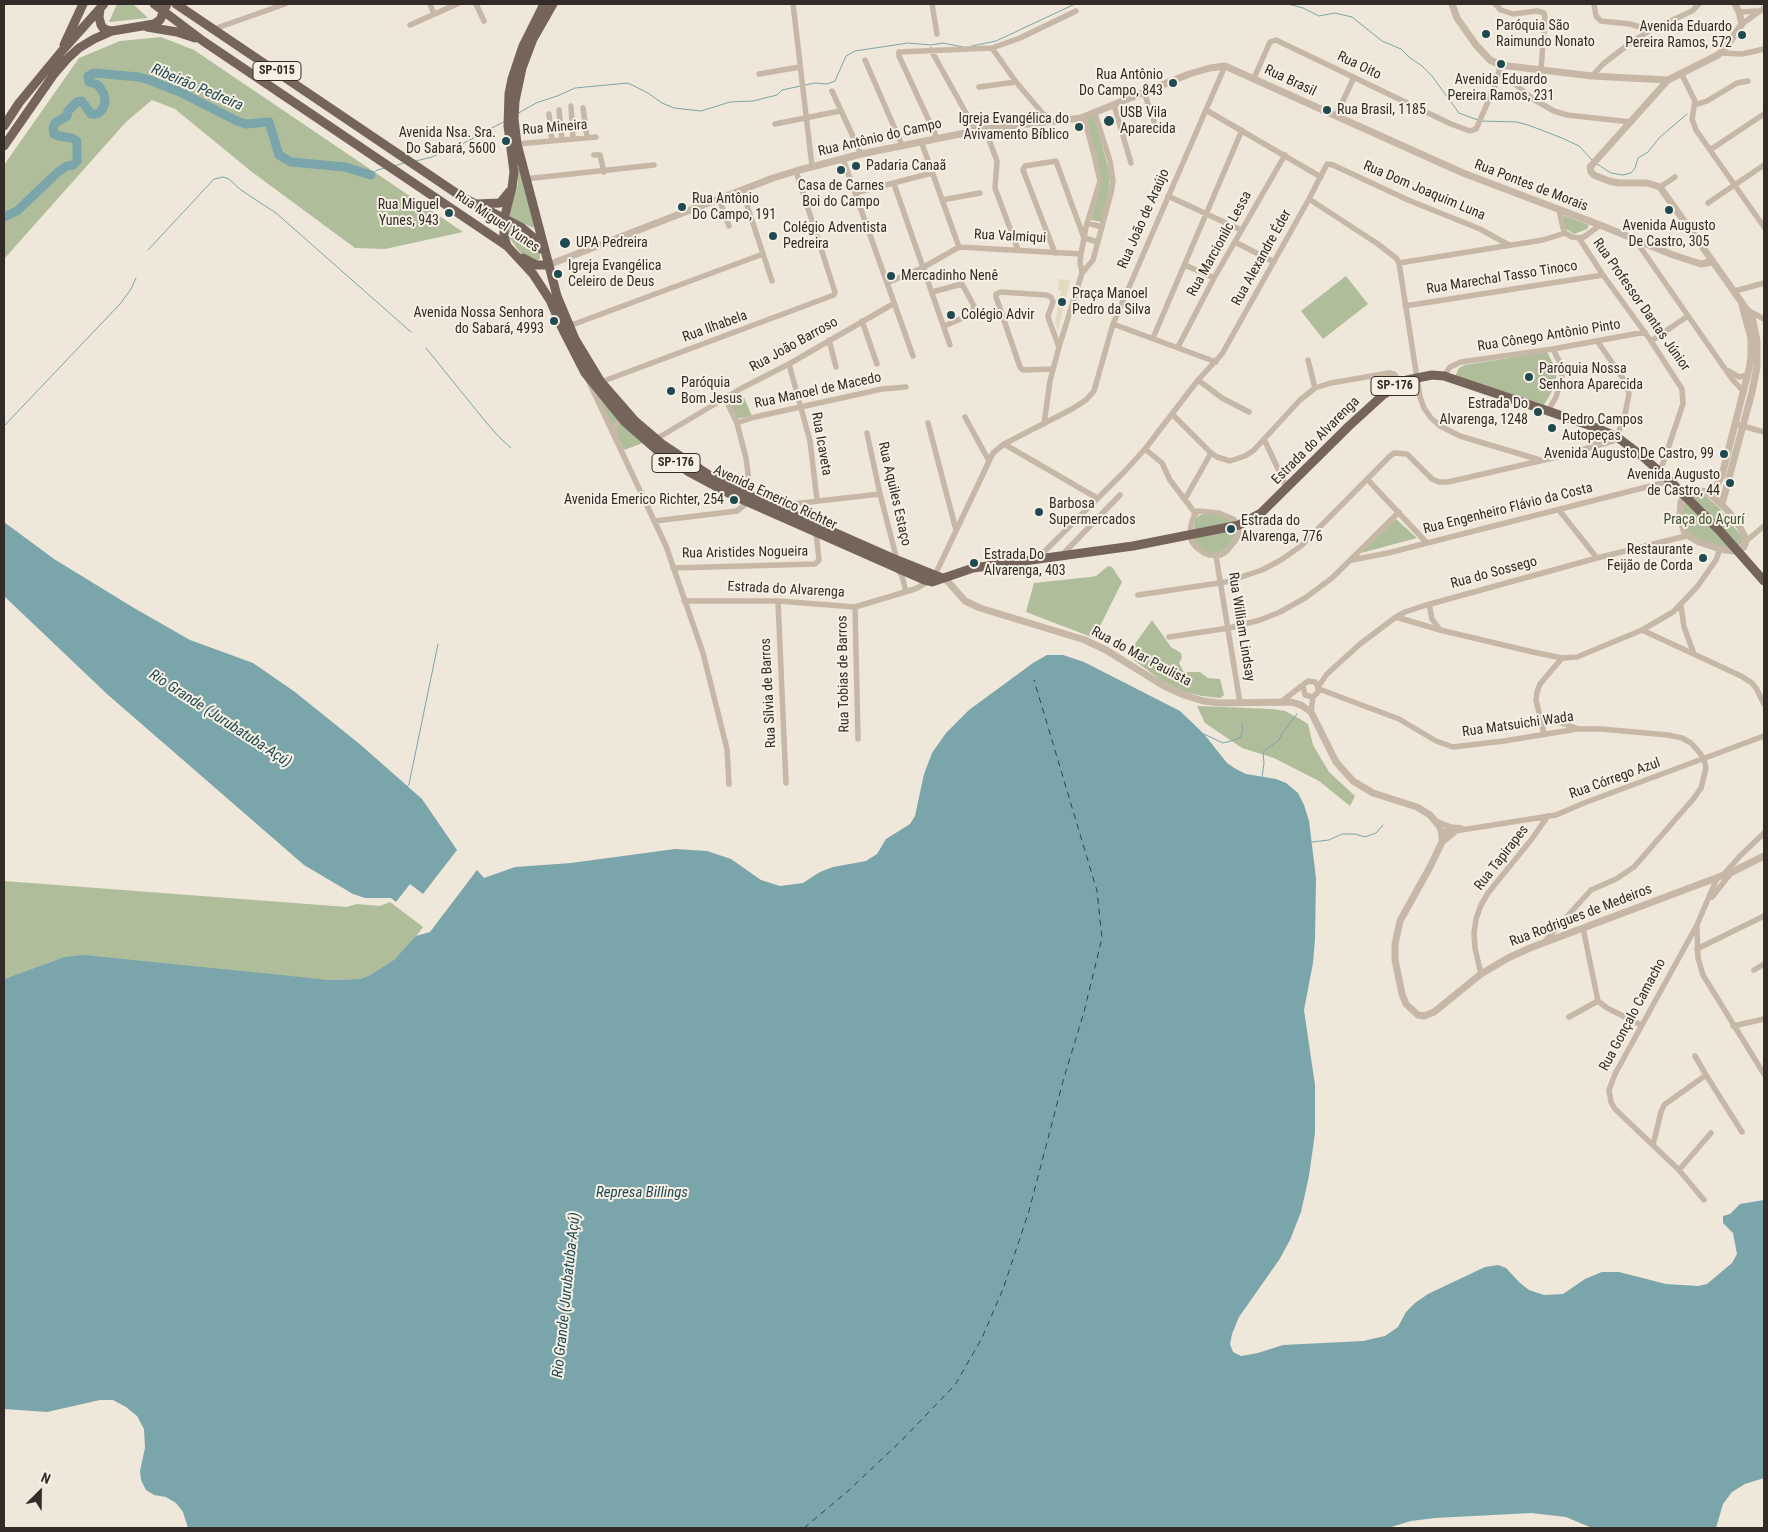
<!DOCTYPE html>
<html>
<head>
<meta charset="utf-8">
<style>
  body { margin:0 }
  #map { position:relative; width:1768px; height:1532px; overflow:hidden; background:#efe7d9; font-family:"Roboto Condensed",sans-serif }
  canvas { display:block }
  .frame { position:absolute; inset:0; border:5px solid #332b27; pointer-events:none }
  .north { position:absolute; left:15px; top:1467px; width:50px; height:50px; -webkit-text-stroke:4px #f7f0e5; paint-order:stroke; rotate:23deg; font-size:14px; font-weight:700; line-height:20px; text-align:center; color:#332b27 }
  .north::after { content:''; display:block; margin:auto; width:18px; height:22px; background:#332b27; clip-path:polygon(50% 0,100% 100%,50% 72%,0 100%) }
</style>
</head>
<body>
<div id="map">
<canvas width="1768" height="1532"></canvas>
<div class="frame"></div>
<div class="north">N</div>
</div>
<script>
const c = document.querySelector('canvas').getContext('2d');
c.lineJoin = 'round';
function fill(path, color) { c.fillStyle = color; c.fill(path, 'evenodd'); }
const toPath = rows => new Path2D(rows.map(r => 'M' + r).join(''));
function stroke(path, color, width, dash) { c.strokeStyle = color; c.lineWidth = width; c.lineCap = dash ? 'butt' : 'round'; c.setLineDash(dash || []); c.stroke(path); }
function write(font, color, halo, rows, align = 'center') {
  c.font = font + ' "Roboto Condensed",sans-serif'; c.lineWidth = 4; c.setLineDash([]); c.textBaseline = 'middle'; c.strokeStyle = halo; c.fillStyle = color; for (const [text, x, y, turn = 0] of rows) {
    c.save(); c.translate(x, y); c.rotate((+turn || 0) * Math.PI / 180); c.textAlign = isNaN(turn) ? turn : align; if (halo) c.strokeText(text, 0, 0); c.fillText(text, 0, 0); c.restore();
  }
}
fill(toPath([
  [117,4,133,4,148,18,109,22],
  [161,37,194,50,463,232,385,249,355,248,252,172,175,109,152,100,126,122,4,259,4,165,79,58,120,41],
  [1094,116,1110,174,1109,191,1102,222,1091,220,1102,180,1086,118],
  [518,168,520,168,534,226,533,228,509,216,518,184],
  [1563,215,1589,225,1587,229,1574,234,1565,228],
  [508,226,512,226,527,236,540,253,540,258,538,261,531,262,521,254,506,233],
  [1346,276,1368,304,1323,339,1301,311],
  [1547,352,1557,371,1555,386,1544,405,1455,377,1459,368,1465,365],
  [592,384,643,443,624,450],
  [742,393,752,416,736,419,729,400],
  [1693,493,1702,494,1707,497,1719,508,1741,536,1743,541,1741,544,1737,547,1723,548,1688,536,1683,513,1684,505],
  [1207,513,1221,516,1234,521,1237,525,1236,534,1229,545,1223,551,1216,554,1205,552,1194,541,1193,535,1195,519,1200,515],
  [1396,519,1417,538,1361,553],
  [1108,566,1112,567,1122,582,1094,638,1026,612,1034,583,1090,577,1096,576],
  [1152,620,1171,647,1181,653,1182,658,1179,663,1184,672,1200,672,1208,678,1220,679,1224,695,1220,698,1202,696,1185,692,1162,681,1127,655],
  [1197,706,1272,709,1285,711,1300,719,1308,724,1313,745,1329,772,1355,796,1350,806,1319,781,1274,758,1242,748,1205,723],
  [4,881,347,907,357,904,380,906,390,902,423,927,409,946,395,959,370,975,360,979,330,980,64,957,4,979]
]), '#afbd9b');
fill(toPath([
  [1059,279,1070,280,1058,331,1055,322,1061,291,1058,291]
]), '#e6d9c1');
fill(toPath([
  [4,522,54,559,134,608,190,640,253,663,295,692,362,746,422,799,457,850,423,894,410,884,396,902,391,898,365,898,353,894,304,865,107,694,4,596],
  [1047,655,1063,655,1084,662,1180,711,1204,734,1227,763,1236,769,1246,774,1276,779,1286,783,1298,793,1304,805,1309,821,1316,878,1315,939,1313,963,1304,1010,1315,1085,1315,1133,1309,1176,1301,1212,1290,1240,1279,1260,1239,1317,1232,1334,1230,1344,1233,1352,1241,1356,1258,1353,1283,1345,1363,1341,1385,1336,1398,1327,1406,1312,1415,1303,1428,1294,1485,1267,1498,1265,1506,1268,1520,1283,1529,1290,1544,1295,1563,1294,1585,1279,1602,1272,1619,1272,1666,1284,1698,1286,1707,1284,1732,1263,1737,1254,1733,1233,1723,1223,1723,1216,1730,1214,1740,1204,1764,1200,1764,1478,1745,1484,1732,1492,1723,1504,1716,1528,1592,1528,1566,1517,1531,1513,1435,1518,1411,1521,1388,1528,188,1528,183,1512,176,1503,166,1497,154,1495,146,1490,141,1480,140,1471,145,1448,144,1429,137,1416,126,1407,113,1400,100,1400,47,1412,4,1409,4,979,64,957,84,955,330,980,360,979,370,975,395,959,416,936,430,932,477,870,484,878,515,867,571,863,675,849,707,851,731,859,761,880,780,886,803,883,820,872,833,867,866,861,877,854,886,839,910,824,915,816,924,774,932,753,946,733,969,710,1033,663]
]), '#7aa5aa');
stroke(toPath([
  [1288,4,1303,8,1319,16,1335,13,1352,17,1382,41,1401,49,1409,57,1422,66,1432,76,1459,113,1478,120],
  [972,46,996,41,1075,4],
  [805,85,815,83,827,84,835,81,846,56,855,51,908,43,931,45,943,43,963,47],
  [517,114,536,103,557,96,575,88,628,83,648,93,662,103,674,108,701,111,730,102,753,101,777,95,782,90,801,86],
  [1482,121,1517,122,1528,125,1562,138,1579,146,1592,160],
  [416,161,432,157,462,144,505,121],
  [1597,164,1611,173,1623,175,1631,173,1635,168,1638,158,1648,152,1659,138,1687,114],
  [394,166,404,163],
  [371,175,377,170,385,168],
  [148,250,214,179,223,177,229,179,241,190,276,213,411,332],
  [426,348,485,421,500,438,511,448],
  [4,426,120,304,131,289,136,278],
  [1204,734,1223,743,1231,741,1240,738,1243,730,1242,724],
  [1262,777,1264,763,1263,752,1279,740,1283,732,1297,714],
  [407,787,409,784,438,644],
  [1312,842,1329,840,1342,834,1355,834,1365,837,1376,833,1383,825]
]), '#7aa5aa', 1);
stroke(toPath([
  [4,217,17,211,58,172,67,166,73,165,77,161,77,141,72,138,59,136,54,134,53,128,55,123,67,116,68,111,77,102,82,101,91,114,97,114,102,110,105,103,104,94,98,85,89,82,88,76,94,73,139,77,149,80,180,92,237,121,246,124,269,122,279,155,291,162,345,167,371,175]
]), '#7aa5aa', 9);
stroke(toPath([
  [804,1528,848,1491,901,1441,955,1385,982,1338,1003,1289,1029,1211,1063,1081,1084,1012,1102,938,1097,891,1034,680]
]), '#1f4a52', 1, [6, 5]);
stroke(toPath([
  [430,4,434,14],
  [476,4,484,21],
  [793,4,812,166],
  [932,4,937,34],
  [1495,4,1501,10,1513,14,1537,11,1544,13,1545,17,1541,70],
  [1594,4,1596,16,1601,21,1630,24,1651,30],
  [1739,12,1759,11],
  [1742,24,1764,8],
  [410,25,457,4],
  [214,29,285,4],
  [992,48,1016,82,1050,122],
  [931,50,976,131],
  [1721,53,1742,54,1764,49],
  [865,60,902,145],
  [1499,71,1533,99,1554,111,1567,115,1631,122],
  [1681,73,1695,101,1692,119,1696,130,1764,227],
  [759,74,800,67],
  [1592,76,1603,64,1633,41,1651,30,1692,11,1699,4],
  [1254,78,1270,42,1276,40,1451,124,1470,131,1476,129,1477,127,1497,81,1500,65],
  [979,87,1016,82],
  [832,91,861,154],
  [1144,92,1154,121],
  [1114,105,1131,163],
  [1695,105,1707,101,1737,83,1748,81],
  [571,106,573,139],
  [583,108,587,137],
  [559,110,562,140],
  [1206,110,1321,177],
  [549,114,552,141],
  [1336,116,1354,77],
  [775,124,840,111],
  [985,129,997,161,995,188,1018,250],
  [937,138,899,56,899,52,992,48,1020,38,1076,11],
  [921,141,959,247],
  [517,144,596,137],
  [1710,150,1764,114],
  [594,155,600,155,604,172],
  [843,159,913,356],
  [525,179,654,165],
  [894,184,950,345],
  [1660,187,1675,177],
  [742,190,772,281],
  [855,193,932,173],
  [1168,196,1241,230],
  [719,199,729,226],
  [1309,199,1378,244,1396,258,1399,263,1420,397,1424,408,1431,418,1440,426,1460,436,1540,460],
  [942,200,980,193],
  [1708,203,1764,165],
  [1559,210,1563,228,1565,233,1572,237,1579,238,1584,237,1600,225],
  [1087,223,1102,227],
  [1579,238,1603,275,1651,341,1682,389,1683,404,1660,472],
  [1636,241,1732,379,1744,392],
  [1235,242,1274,262],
  [1055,253,1023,170,1025,166,1056,161,1084,238,1098,242],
  [1399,263,1543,240,1565,233],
  [1185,265,1214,278],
  [1082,273,1080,262,1081,254,1086,227,1100,181,1094,155,1084,117],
  [887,283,924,267,959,247,1081,254],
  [1735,291,1764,283],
  [932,292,962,284,974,306,972,314,944,326],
  [1405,306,1603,275],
  [1749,311,1764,319],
  [862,321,877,364],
  [1113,324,1216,362],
  [569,326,763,254],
  [1153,338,1242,130],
  [829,340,836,367],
  [1651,341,1688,316],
  [1178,347,1214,278,1285,155],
  [1308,360,1315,388],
  [789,364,810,441,817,500],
  [1053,369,1023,370,1020,367,996,297,996,294,1001,292,1046,295,1051,297,1053,302,1048,316,1049,320,1059,347],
  [1729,371,1739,377,1748,375],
  [1444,376,1450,367,1461,362,1553,349,1645,332],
  [1198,380,1222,398,1249,412],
  [589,382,666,546,703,653,727,749,729,784],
  [601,382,834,295,835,292,796,171],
  [1548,411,1556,397,1562,377,1559,361,1553,349],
  [1172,414,1211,453,1217,457,1230,461,1245,456,1254,450,1300,400,1315,388,1331,383,1389,373,1394,374,1401,382],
  [965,417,989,461],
  [737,423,755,417,882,389,906,387],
  [928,423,956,530],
  [1044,424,1050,381,1059,347,1082,273,1093,260,1111,193,1113,181,1110,161,1095,114],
  [1739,425,1764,432],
  [867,433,880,494,897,560],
  [616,436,615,426,619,422,624,421],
  [656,439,742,388,789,364,893,304],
  [1264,439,1287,488],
  [1004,444,1097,498],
  [1594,447,1598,439,1595,429],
  [1145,449,1162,463,1170,480,1195,513],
  [1367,479,1427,543],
  [1185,499,1211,453],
  [775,506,880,494],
  [1559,510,1597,558],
  [1198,511,1219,513,1233,519,1239,525,1238,536,1235,541,1226,552,1221,555,1209,555,1204,553,1196,547,1192,542,1190,535,1191,525,1194,516,1198,511],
  [655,521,737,511,748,502,750,496,750,489,746,458,737,423,725,398],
  [1745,542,1764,526],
  [1062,555,1120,495],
  [1216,556,1240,703],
  [1038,558,1125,471,1145,449,1198,380,1222,354,1309,199,1327,164,1333,165,1408,200,1480,229,1509,245],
  [1352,560,1388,553,1670,481],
  [673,568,815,564,819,560,816,533],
  [897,569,902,576,906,592],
  [1138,595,1226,582,1262,570,1281,560,1301,546,1390,456,1394,453,1407,454,1432,479,1439,482,1448,482,1553,458,1613,441,1617,437,1625,414,1629,394,1624,380,1598,342],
  [684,601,778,601,855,607,915,589,928,582,935,575,993,453,1004,444,1072,409,1086,400,1094,391,1113,324,1225,66],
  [778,601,786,783],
  [1429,604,1432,619,1440,630],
  [1681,606,1684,627,1694,654],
  [855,607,858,739],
  [1396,617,1440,630,1533,652,1562,658,1577,657,1642,630,1673,612,1697,587,1716,560,1720,549],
  [1642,630,1741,676,1752,683,1756,688,1764,704],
  [1169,637,1229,628,1260,620,1280,612,1305,598,1332,578,1399,512],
  [1303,686,1305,695,1313,697],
  [1318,687,1327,674,1360,644,1396,617,1405,612,1423,606,1597,558,1686,536],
  [1319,689,1399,719,1436,741,1453,747,1504,741,1577,729,1601,729,1668,735,1682,738,1691,743,1699,752,1704,759,1706,768,1701,788,1694,798,1634,867,1616,879,1591,890,1545,941],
  [1281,702,1308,681,1315,682,1318,687,1318,692,1313,697],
  [1311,712,1313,697],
  [1540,716,1576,728],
  [1544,734,1536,700,1537,692,1540,684,1562,658],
  [1438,822,1451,827,1461,828],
  [1442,831,1455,831,1556,815,1584,803,1764,736],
  [1724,874,1740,856,1764,833],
  [1712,897,1731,873],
  [1697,927,1698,958,1703,975,1764,1074],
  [1583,928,1598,1001,1607,1008,1641,1025],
  [1697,949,1764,916],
  [1754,970,1764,964],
  [1481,974,1475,948,1474,933,1476,919,1481,905,1488,893,1531,840,1548,816],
  [1569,1017,1598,1001],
  [1733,1026,1764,1019],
  [1695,1056,1706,1075],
  [1653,1145,1661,1112,1664,1105,1706,1075,1742,1132],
  [1679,1170,1711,1133],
  [1704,1200,1679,1170,1615,1109,1611,1102,1609,1090,1615,1074,1697,925,1717,878]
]), '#c6b7a6', 5.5);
stroke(toPath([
  [1452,4,1457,18,1476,45,1490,60,1500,65,1592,76,1668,80],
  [548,265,773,178,796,171,861,154,985,129,1081,118,1189,74,1210,68,1225,66,1463,173,1600,225,1673,255,1701,264,1711,262],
  [1699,491,1706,492,1713,497,1727,510,1738,524,1745,537,1745,544,1743,548,1733,551,1720,549,1699,542,1685,534,1680,517,1681,502,1685,495,1690,492,1699,491],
  [1706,492,1717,485,1722,475,1749,369,1751,357,1751,338,1742,305],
  [1722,504,1752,392,1757,367,1757,341,1752,317,1660,187,1647,183,1619,183,1609,181,1594,175,1591,172,1590,167,1668,80,1718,55,1726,47,1742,24,1739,12,1735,4],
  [944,577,965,601,980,608,1085,640,1106,650,1164,686,1184,695,1203,701,1220,703,1291,702,1301,705,1311,712,1336,762,1353,781,1373,793,1417,807,1430,815,1440,827,1442,834,1442,842,1430,867,1400,921,1395,944,1395,960,1402,994,1406,1004,1418,1015,1424,1016,1434,1012,1481,974,1508,958,1530,948,1732,872,1764,856],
  [1442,842,1455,831]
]), '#c6b7a6', 7);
stroke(toPath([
  [154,4,203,41,507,246],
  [176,4,462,197,521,227,535,239,541,249],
  [544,4,523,46,512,79,509,94,508,126,514,172,512,188,504,219,504,236,507,246,533,274,550,300,562,328,585,373,624,421,657,450,689,472,734,496,924,580,932,582,973,568,1133,546,1239,525,1261,513,1349,426,1383,395,1407,380,1432,375,1444,376,1548,411,1594,427,1617,437,1642,456,1670,481,1719,530,1764,581],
  [553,4,533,39,522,68,515,101,514,119,517,144,557,296,575,339,601,382,635,421,662,444,718,481,897,560,942,578],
  [100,9,99,17,101,25,104,29,112,31],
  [147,27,177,32,195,38],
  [64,45,83,4],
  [4,126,19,103,61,52,104,4],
  [4,146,54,74,67,59,79,48,94,39,112,31,154,24,160,20,167,4],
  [477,204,500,203,509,192],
  [523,258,536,265,548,265]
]), '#746459', 9);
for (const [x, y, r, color] of [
  [1486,34,5,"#1f4a52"],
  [1742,35,5,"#1f4a52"],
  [1501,64,5,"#1f4a52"],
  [1173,83,5,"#1f4a52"],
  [1327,110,5,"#1f4a52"],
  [1109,121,6,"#1f4a52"],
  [1079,127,5,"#1f4a52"],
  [506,141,5,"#1f4a52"],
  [856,166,5,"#1f4a52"],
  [841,170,5,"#1f4a52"],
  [682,207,5,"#1f4a52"],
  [1669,210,5,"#1f4a52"],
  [449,213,5,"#1f4a52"],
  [773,236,5,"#1f4a52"],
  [565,243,6,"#1f4a52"],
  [558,274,5,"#1f4a52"],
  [891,276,5,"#1f4a52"],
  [1062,302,5,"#1f4a52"],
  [951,315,5,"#1f4a52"],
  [554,321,5,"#1f4a52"],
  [1529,377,5,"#1f4a52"],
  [671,391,5,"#1f4a52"],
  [1538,412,5,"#1f4a52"],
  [1552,428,5,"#1f4a52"],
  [1724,454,5,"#1f4a52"],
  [1730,483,5,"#1f4a52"],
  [734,500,5,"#1f4a52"],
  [1039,512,5,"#1f4a52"],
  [1231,529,5,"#1f4a52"],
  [1703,558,5,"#1f4a52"],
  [974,563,5,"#1f4a52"]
]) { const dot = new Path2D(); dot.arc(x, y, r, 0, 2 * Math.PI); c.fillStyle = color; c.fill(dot); stroke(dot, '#f7f0e5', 2); }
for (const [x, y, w] of [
  [277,71,48],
  [1395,386,48],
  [676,463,48]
]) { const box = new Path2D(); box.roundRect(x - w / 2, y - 9.5, w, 19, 4); c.fillStyle = '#f7f0e5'; c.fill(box); stroke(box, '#332b27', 1); }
write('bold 12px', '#332b27', null, [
  ["SP-015",277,71],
  ["SP-176",1395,386],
  ["SP-176",676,463]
]);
write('14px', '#332b27', '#f7f0e5', [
  ["Paróquia São",1496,26],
  ["Raimundo Nonato",1496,42],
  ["Avenida Eduardo",1732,27,"right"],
  ["Pereira Ramos, 572",1732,43,"right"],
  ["Rua Antônio",1163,75,"right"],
  ["Do Campo, 843",1163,91,"right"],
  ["Avenida Eduardo",1501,80,"center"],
  ["Pereira Ramos, 231",1501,96,"center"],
  ["Rua Brasil, 1185",1337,110],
  ["USB Vila",1120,113],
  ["Aparecida",1120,129],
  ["Igreja Evangélica do",1069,119,"right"],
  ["Avivamento Bíblico",1069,135,"right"],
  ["Avenida Nsa. Sra.",496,133,"right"],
  ["Do Sabará, 5600",496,149,"right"],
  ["Padaria Canaã",866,166],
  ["Casa de Carnes",841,186,"center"],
  ["Boi do Campo",841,202,"center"],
  ["Rua Antônio",692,199],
  ["Do Campo, 191",692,215],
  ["Rua Miguel",439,205,"right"],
  ["Yunes, 943",439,221,"right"],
  ["Avenida Augusto",1669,226,"center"],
  ["De Castro, 305",1669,242,"center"],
  ["Colégio Adventista",783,228],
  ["Pedreira",783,244],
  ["UPA Pedreira",576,243],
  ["Igreja Evangélica",568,266],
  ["Celeiro de Deus",568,282],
  ["Mercadinho Nenê",901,276],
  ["Praça Manoel",1072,294],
  ["Pedro da Silva",1072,310],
  ["Avenida Nossa Senhora",544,313,"right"],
  ["do Sabará, 4993",544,329,"right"],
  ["Colégio Advir",961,315],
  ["Paróquia Nossa",1539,369],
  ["Senhora Aparecida",1539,385],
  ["Paróquia",681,383],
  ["Bom Jesus",681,399],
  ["Estrada Do",1528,404,"right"],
  ["Alvarenga, 1248",1528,420,"right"],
  ["Pedro Campos",1562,420],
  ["Autopeças",1562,436],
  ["Avenida Augusto De Castro, 99",1714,454,"right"],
  ["Avenida Augusto",1720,475,"right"],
  ["de Castro, 44",1720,491,"right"],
  ["Avenida Emerico Richter, 254",724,500,"right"],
  ["Barbosa",1049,504],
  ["Supermercados",1049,520],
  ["Estrada do",1241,521],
  ["Alvarenga, 776",1241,537],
  ["Restaurante",1693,550,"right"],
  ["Feijão de Corda",1693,566,"right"],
  ["Estrada Do",984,555],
  ["Alvarenga, 403",984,571]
], 'left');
write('14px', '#332b27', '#f7f0e5', [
  ["Rua Oito",1359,66,26],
  ["Rua Brasil",1290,81,25],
  ["Rua Mineira",555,128,-5],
  ["Rua Antônio do Campo",880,138,-13],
  ["Rua Pontes de Morais",1531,186,21],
  ["Rua Dom Joaquim Luna",1424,191,23],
  ["Rua João de Araújo",1144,219,-66],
  ["Rua Miguel Yunes",497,222,34],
  ["Rua Valmiqui",1010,237,3],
  ["Rua Marcionilc Lessa",1220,244,-61],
  ["Rua Alexandre Éder",1262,258,-61],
  ["Rua Marechal Tasso Tinoco",1502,278,-9],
  ["Rua Professor Dantas Júnior",1641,305,55],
  ["Rua Ilhabela",715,327,-20],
  ["Rua Cônego Antônio Pinto",1549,336,-9],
  ["Rua João Barroso",794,345,-29],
  ["Rua Manoel de Macedo",818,391,-12],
  ["Estrada do Alvarenga",1316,441,-45],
  ["Rua Icaveta",821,444,80],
  ["Rua Aquiles Estaço",894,494,77],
  ["Avenida Emerico Richter",775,498,25],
  ["Rua Engenheiro Flávio da Costa",1508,509,-14],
  ["Rua Aristides Nogueira",745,553,-1],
  ["Rua do Sossego",1494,573,-15],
  ["Estrada do Alvarenga",786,590,3],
  ["Rua William Lindsay",1241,627,81],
  ["Rua do Mar Paulista",1141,657,28],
  ["Rua Tobias de Barros",844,674,-91],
  ["Rua Sílvia de Barros",769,693,-93],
  ["Rua Matsuichi Wada",1518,725,-8],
  ["Rua Córrego Azul",1615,779,-20],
  ["Rua Tapirapes",1502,858,-52],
  ["Rua Rodrigues de Medeiros",1581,916,-21],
  ["Rua Gonçalo Camacho",1633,1015,-62]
]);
write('14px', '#40502c', '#f7f0e5', [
  ["Praça do Açurí",1704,520]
]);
write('italic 15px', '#1f4a52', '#f7f0e5', [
  ["Ribeirão Pedreira",197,88,23],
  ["Rio Grande (Jurubatuba-Açú)",220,719,33],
  ["Represa Billings",642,1193],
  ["Rio Grande (Jurubatuba-Açú)",567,1295,-84]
]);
</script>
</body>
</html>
